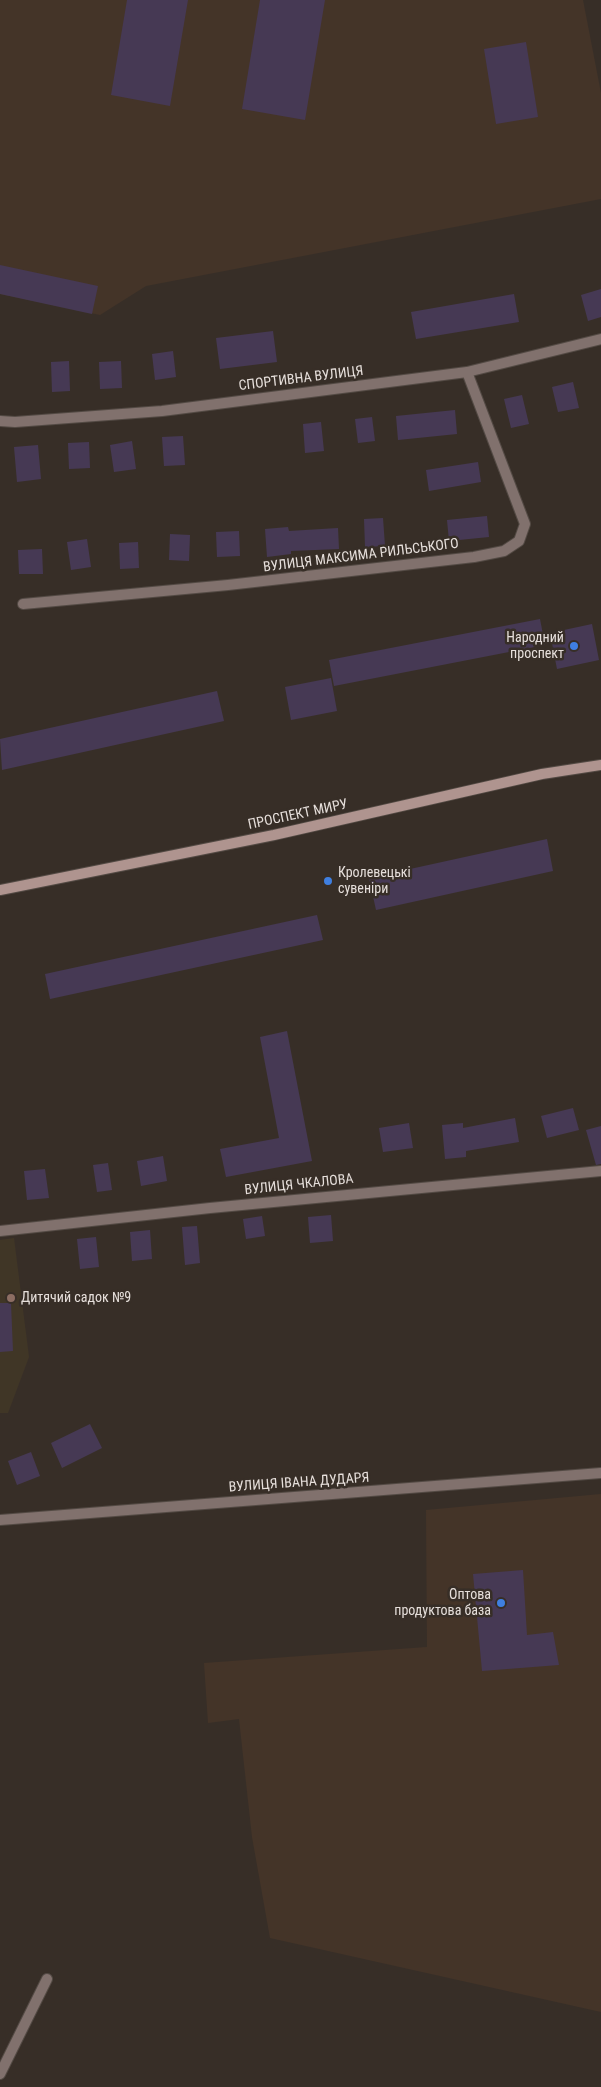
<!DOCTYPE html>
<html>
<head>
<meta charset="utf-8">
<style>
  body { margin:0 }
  canvas { display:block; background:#372e27 }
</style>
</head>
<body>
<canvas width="601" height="2087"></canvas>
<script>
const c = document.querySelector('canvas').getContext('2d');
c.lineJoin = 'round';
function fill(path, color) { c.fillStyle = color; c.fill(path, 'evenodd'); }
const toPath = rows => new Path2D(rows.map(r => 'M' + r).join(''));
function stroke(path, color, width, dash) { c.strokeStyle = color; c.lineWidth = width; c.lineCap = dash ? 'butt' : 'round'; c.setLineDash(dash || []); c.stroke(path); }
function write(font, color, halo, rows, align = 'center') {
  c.font = font + ' "Roboto Condensed",sans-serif'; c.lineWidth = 5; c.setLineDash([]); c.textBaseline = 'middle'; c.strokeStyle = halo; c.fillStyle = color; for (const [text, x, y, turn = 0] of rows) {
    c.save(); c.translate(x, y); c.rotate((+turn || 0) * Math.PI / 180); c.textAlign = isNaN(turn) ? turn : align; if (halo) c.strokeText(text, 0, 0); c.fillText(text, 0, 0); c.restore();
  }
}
fill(toPath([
  [0,0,583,0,601,93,601,199,146,286,100,315,0,294],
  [601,1494,601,2012,270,1938,252,1837,239,1719,208,1723,204,1663,427,1647,426,1510]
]), '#443428');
fill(toPath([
  [14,1238,29,1357,8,1413,0,1413,0,1240]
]), '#403626');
fill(toPath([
  [127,0,188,0,170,106,111,95],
  [260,0,325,0,305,120,242,109],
  [526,42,538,117,496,124,484,49],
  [0,265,98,286,92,314,0,294],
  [601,289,601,317,588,321,581,295],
  [514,294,519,322,416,339,411,312],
  [273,331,277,362,220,369,216,338],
  [173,351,176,377,155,380,152,354],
  [69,361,70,391,52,392,51,362],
  [121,361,122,388,100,389,99,362],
  [573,382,579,408,558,412,552,387],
  [522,395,529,424,511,428,504,399],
  [455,410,457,434,398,440,396,416],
  [372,417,375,441,358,443,355,419],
  [321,422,324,451,305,453,303,424],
  [183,436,185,465,164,466,162,437],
  [132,441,136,469,114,472,110,445],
  [89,442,90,468,69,469,68,443],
  [38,445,41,479,17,482,14,447],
  [478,462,481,482,429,491,426,470],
  [487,516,489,537,449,541,447,520],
  [383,518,385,546,365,547,364,519],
  [288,527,289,531,338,528,339,549,291,551,291,554,267,557,265,529],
  [239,531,240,556,217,557,216,532],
  [170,534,190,535,189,561,169,560],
  [87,539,91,567,71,570,67,542],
  [138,542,139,568,120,569,119,543],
  [42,549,43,574,19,574,18,550],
  [540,619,545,645,334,686,329,660],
  [592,624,599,660,557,669,550,633],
  [331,678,337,711,291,720,285,687],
  [217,691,224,721,2,770,0,739],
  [547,839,553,871,376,910,369,878],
  [317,915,323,940,50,999,45,974],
  [287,1031,312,1161,226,1177,220,1149,279,1138,260,1037],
  [573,1108,579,1130,547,1138,541,1116],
  [515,1118,519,1142,466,1151,466,1157,445,1159,442,1125,463,1123,463,1128],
  [409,1123,413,1148,383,1152,379,1128],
  [601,1126,601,1164,596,1165,586,1130],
  [163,1156,167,1181,141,1186,137,1161],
  [108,1163,112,1190,97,1192,93,1165],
  [45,1169,49,1198,27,1200,24,1171],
  [331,1215,333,1241,310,1243,308,1217],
  [262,1216,265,1236,246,1239,243,1219],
  [197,1226,200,1263,185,1265,182,1227],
  [150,1230,152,1259,132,1261,130,1232],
  [96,1237,99,1267,80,1269,77,1239],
  [0,1303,11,1303,13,1351,0,1352],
  [90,1424,102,1448,62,1468,51,1443],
  [31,1452,40,1476,17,1485,8,1461],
  [523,1570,527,1635,553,1632,559,1665,482,1671,473,1574]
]), '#463954');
const street = toPath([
  [0,421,15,422,162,411,467,372,601,339],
  [23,604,228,585,474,557,504,551,519,541,525,524,467,372],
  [0,1231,210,1208,601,1171],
  [0,1520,601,1473],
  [0,2074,47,1979]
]);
const secondary = toPath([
  [0,890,274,835,542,774,601,765]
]);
stroke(street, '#534a44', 12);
stroke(secondary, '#534a44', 12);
stroke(street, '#81716d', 10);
stroke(secondary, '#af948f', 10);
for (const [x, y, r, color] of [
  [574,646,5,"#3f7fe0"],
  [328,881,5,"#3f7fe0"],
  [11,1298,5,"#8d6e63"],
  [501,1603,5,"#3f7fe0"]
]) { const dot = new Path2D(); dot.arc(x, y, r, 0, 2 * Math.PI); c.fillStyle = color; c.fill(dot); stroke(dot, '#372e27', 2); }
write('14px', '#e6dfdb', '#372e27', [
  ["СПОРТИВНА ВУЛИЦЯ",301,379,-7],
  ["ВУЛИЦЯ МАКСИМА РИЛЬСЬКОГО",361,556,-7],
  ["ПРОСПЕКТ МИРУ",298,815,-12],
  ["ВУЛИЦЯ ЧКАЛОВА",299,1185,-6],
  ["ВУЛИЦЯ ІВАНА ДУДАРЯ",299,1483,-4]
]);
write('14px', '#e6dfdb', '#372e27', [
  ["Народний",564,638],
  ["проспект",564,654],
  ["Кролевецькі",338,873,"left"],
  ["сувеніри",338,889,"left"],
  ["Дитячий садок №9",21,1298,"left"],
  ["Оптова",491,1595],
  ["продуктова база",491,1611]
], 'right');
</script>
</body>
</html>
